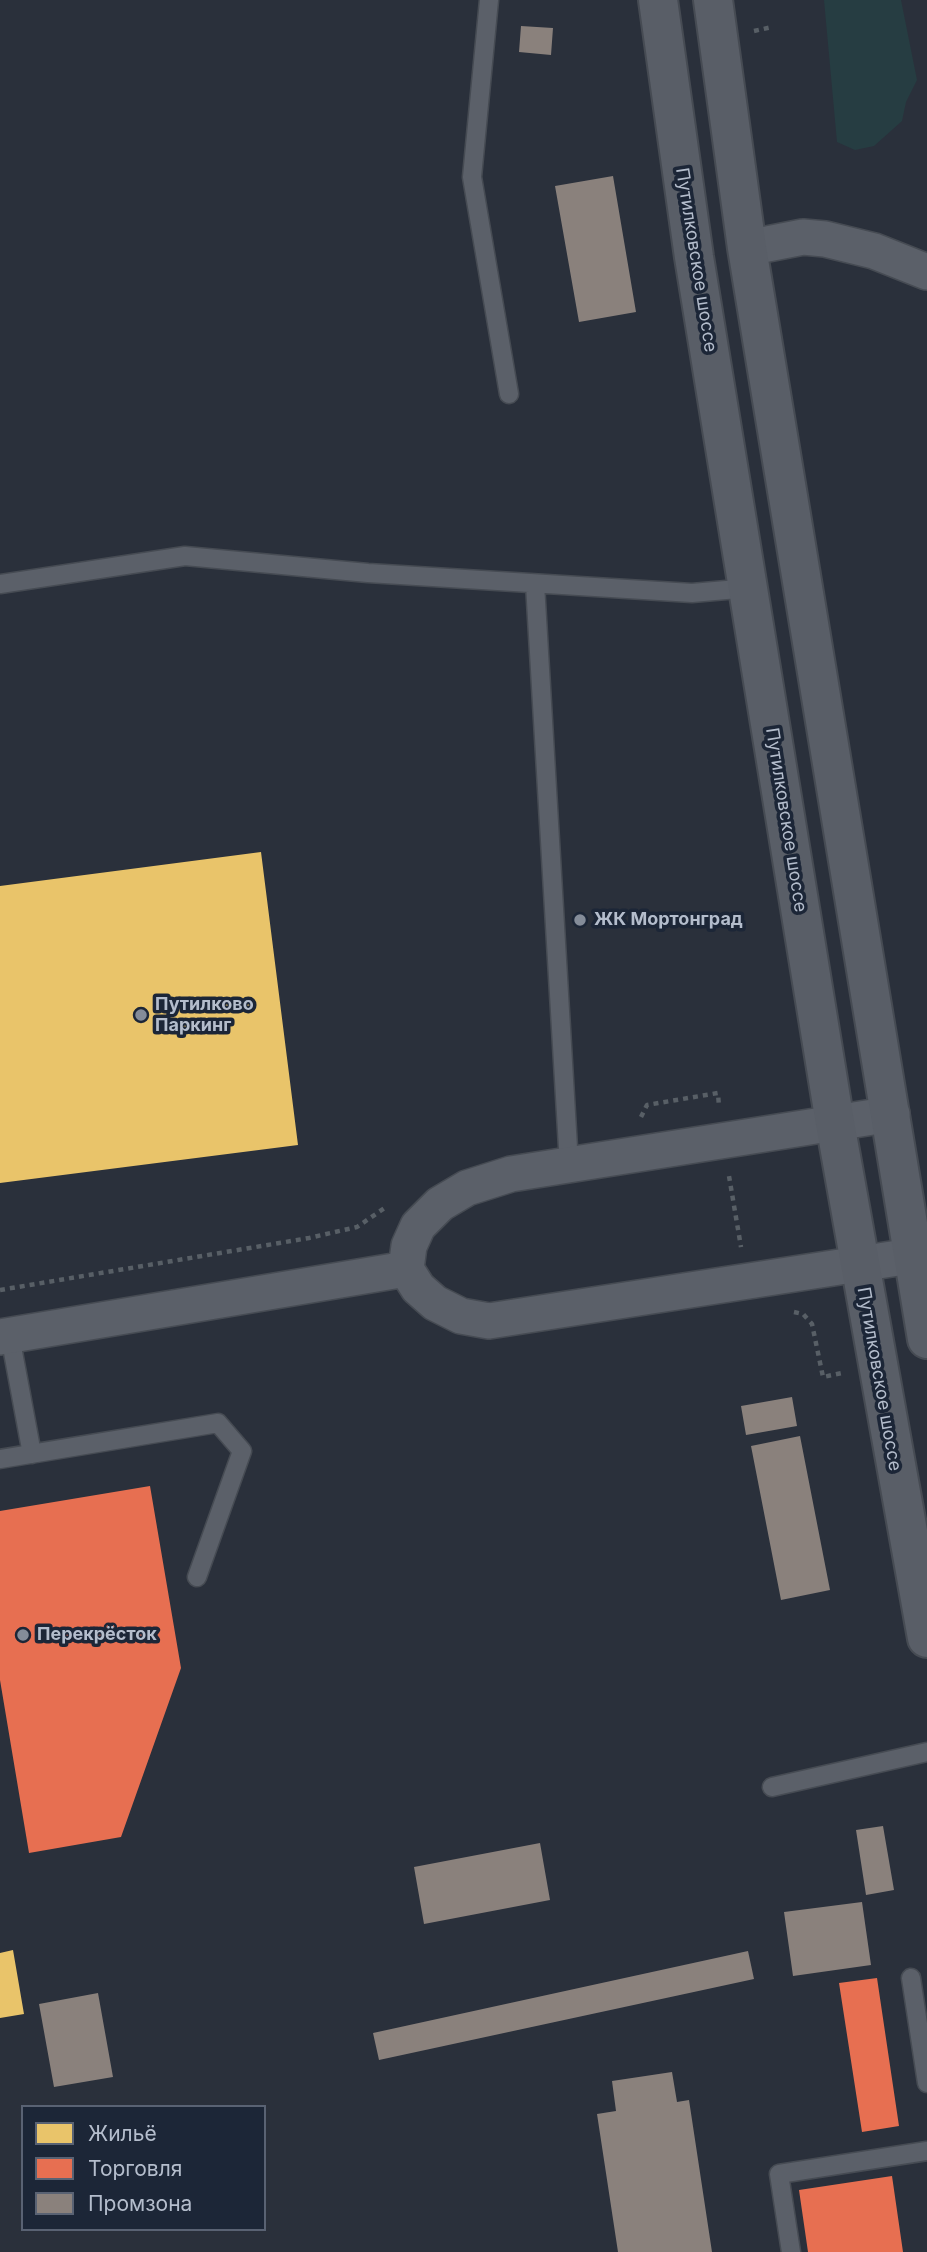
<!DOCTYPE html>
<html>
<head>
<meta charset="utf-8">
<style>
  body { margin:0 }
  #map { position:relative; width:927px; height:2252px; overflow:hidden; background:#2a303b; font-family:Inter,sans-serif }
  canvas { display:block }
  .legend { position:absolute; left:21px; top:2105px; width:245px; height:126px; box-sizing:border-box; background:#1c2637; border:2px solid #596273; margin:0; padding:9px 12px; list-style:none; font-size:21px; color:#b4bdcc }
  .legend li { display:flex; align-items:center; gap:14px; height:35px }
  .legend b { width:35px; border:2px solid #596273 }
</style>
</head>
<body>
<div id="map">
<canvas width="927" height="2252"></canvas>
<ul class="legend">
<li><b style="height:19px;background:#e9c46a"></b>Жильё</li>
<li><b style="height:19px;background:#e76f51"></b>Торговля</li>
<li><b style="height:19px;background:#8a817c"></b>Промзона</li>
</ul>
</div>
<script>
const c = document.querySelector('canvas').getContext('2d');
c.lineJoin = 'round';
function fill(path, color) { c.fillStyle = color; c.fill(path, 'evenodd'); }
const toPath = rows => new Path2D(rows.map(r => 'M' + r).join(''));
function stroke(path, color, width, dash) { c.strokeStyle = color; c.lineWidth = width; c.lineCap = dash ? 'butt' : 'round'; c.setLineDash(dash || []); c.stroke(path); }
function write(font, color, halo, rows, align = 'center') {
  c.font = font + ' Inter,sans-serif'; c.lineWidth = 7; c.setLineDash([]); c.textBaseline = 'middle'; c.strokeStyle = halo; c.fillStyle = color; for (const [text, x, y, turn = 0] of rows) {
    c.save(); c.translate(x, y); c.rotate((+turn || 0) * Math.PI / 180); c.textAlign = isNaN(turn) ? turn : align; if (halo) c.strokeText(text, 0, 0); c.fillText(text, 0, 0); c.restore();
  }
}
fill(toPath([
  [824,0,901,0,917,80,906,102,902,121,874,146,855,150,837,142]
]), '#263d42');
fill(toPath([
  [261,852,298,1145,0,1183,0,886],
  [13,1950,24,2014,0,2018,0,1953]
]), '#e9c46a');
fill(toPath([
  [150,1486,181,1668,121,1837,29,1853,0,1680,0,1511],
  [877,1978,899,2126,862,2132,839,1983],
  [892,2176,903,2252,808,2252,799,2190]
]), '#e76f51');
fill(toPath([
  [521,26,553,28,551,55,519,52],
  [613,176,636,312,579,322,555,186],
  [792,1397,797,1426,746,1435,741,1406],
  [800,1436,830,1590,781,1600,751,1446],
  [883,1826,894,1890,866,1895,856,1830],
  [540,1843,550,1900,424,1924,414,1867],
  [862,1902,871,1965,793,1976,784,1912],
  [748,1951,754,1979,379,2060,373,2033],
  [98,1993,113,2077,54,2087,39,2004],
  [672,2072,677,2102,689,2100,712,2252,618,2252,597,2114,616,2111,612,2081]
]), '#8a817c');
const service = toPath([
  [489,0,472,177,509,394],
  [0,584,185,556,368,573,692,593,749,588],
  [535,584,569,1165],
  [10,1336,32,1454],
  [0,1459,218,1423,242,1451,197,1577],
  [772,1787,927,1752],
  [911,1978,927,2083],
  [791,2252,779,2174,927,2151]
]);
const minor = toPath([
  [747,248,803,237,825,239,874,251,927,272],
  [892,1114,511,1174,467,1188,440,1204,418,1226,409,1246,406,1269,418,1288,435,1303,461,1316,489,1321,911,1256],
  [0,1337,406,1269]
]);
const secondary = toPath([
  [658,0,694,257,835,1123,927,1638],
  [713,0,747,248,927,1339]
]);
stroke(service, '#464b53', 21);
stroke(minor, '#464b53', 38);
stroke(secondary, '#464b53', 42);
stroke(toPath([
  [754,31,772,27],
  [641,1117,647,1105,718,1093,719,1107],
  [729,1176,741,1247],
  [0,1290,309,1238,357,1227,386,1207],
  [794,1312,803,1314,812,1324,823,1377,842,1373]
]), '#585f66', 4.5, [5, 5]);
stroke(service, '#5b6069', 18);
stroke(minor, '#5b6069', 35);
stroke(secondary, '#595e67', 38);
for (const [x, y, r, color] of [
  [580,920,7,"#848c99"],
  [141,1015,7,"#848c99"],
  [23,1635,7,"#848c99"]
]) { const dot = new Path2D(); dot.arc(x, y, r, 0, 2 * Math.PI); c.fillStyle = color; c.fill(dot); stroke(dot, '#1c2637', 2.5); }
write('18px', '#b4bdcc', '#1c2637', [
  ["Путилковское шоссе",696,260,81],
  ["Путилковское шоссе",786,820,81],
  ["Путилковское шоссе",879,1379,80]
]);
write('bold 18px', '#b4bdcc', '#1c2637', [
  ["ЖК Мортонград",594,920],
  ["Путилково",155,1005],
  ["Паркинг",155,1026],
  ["Перекрёсток",37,1635]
], 'left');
</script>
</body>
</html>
